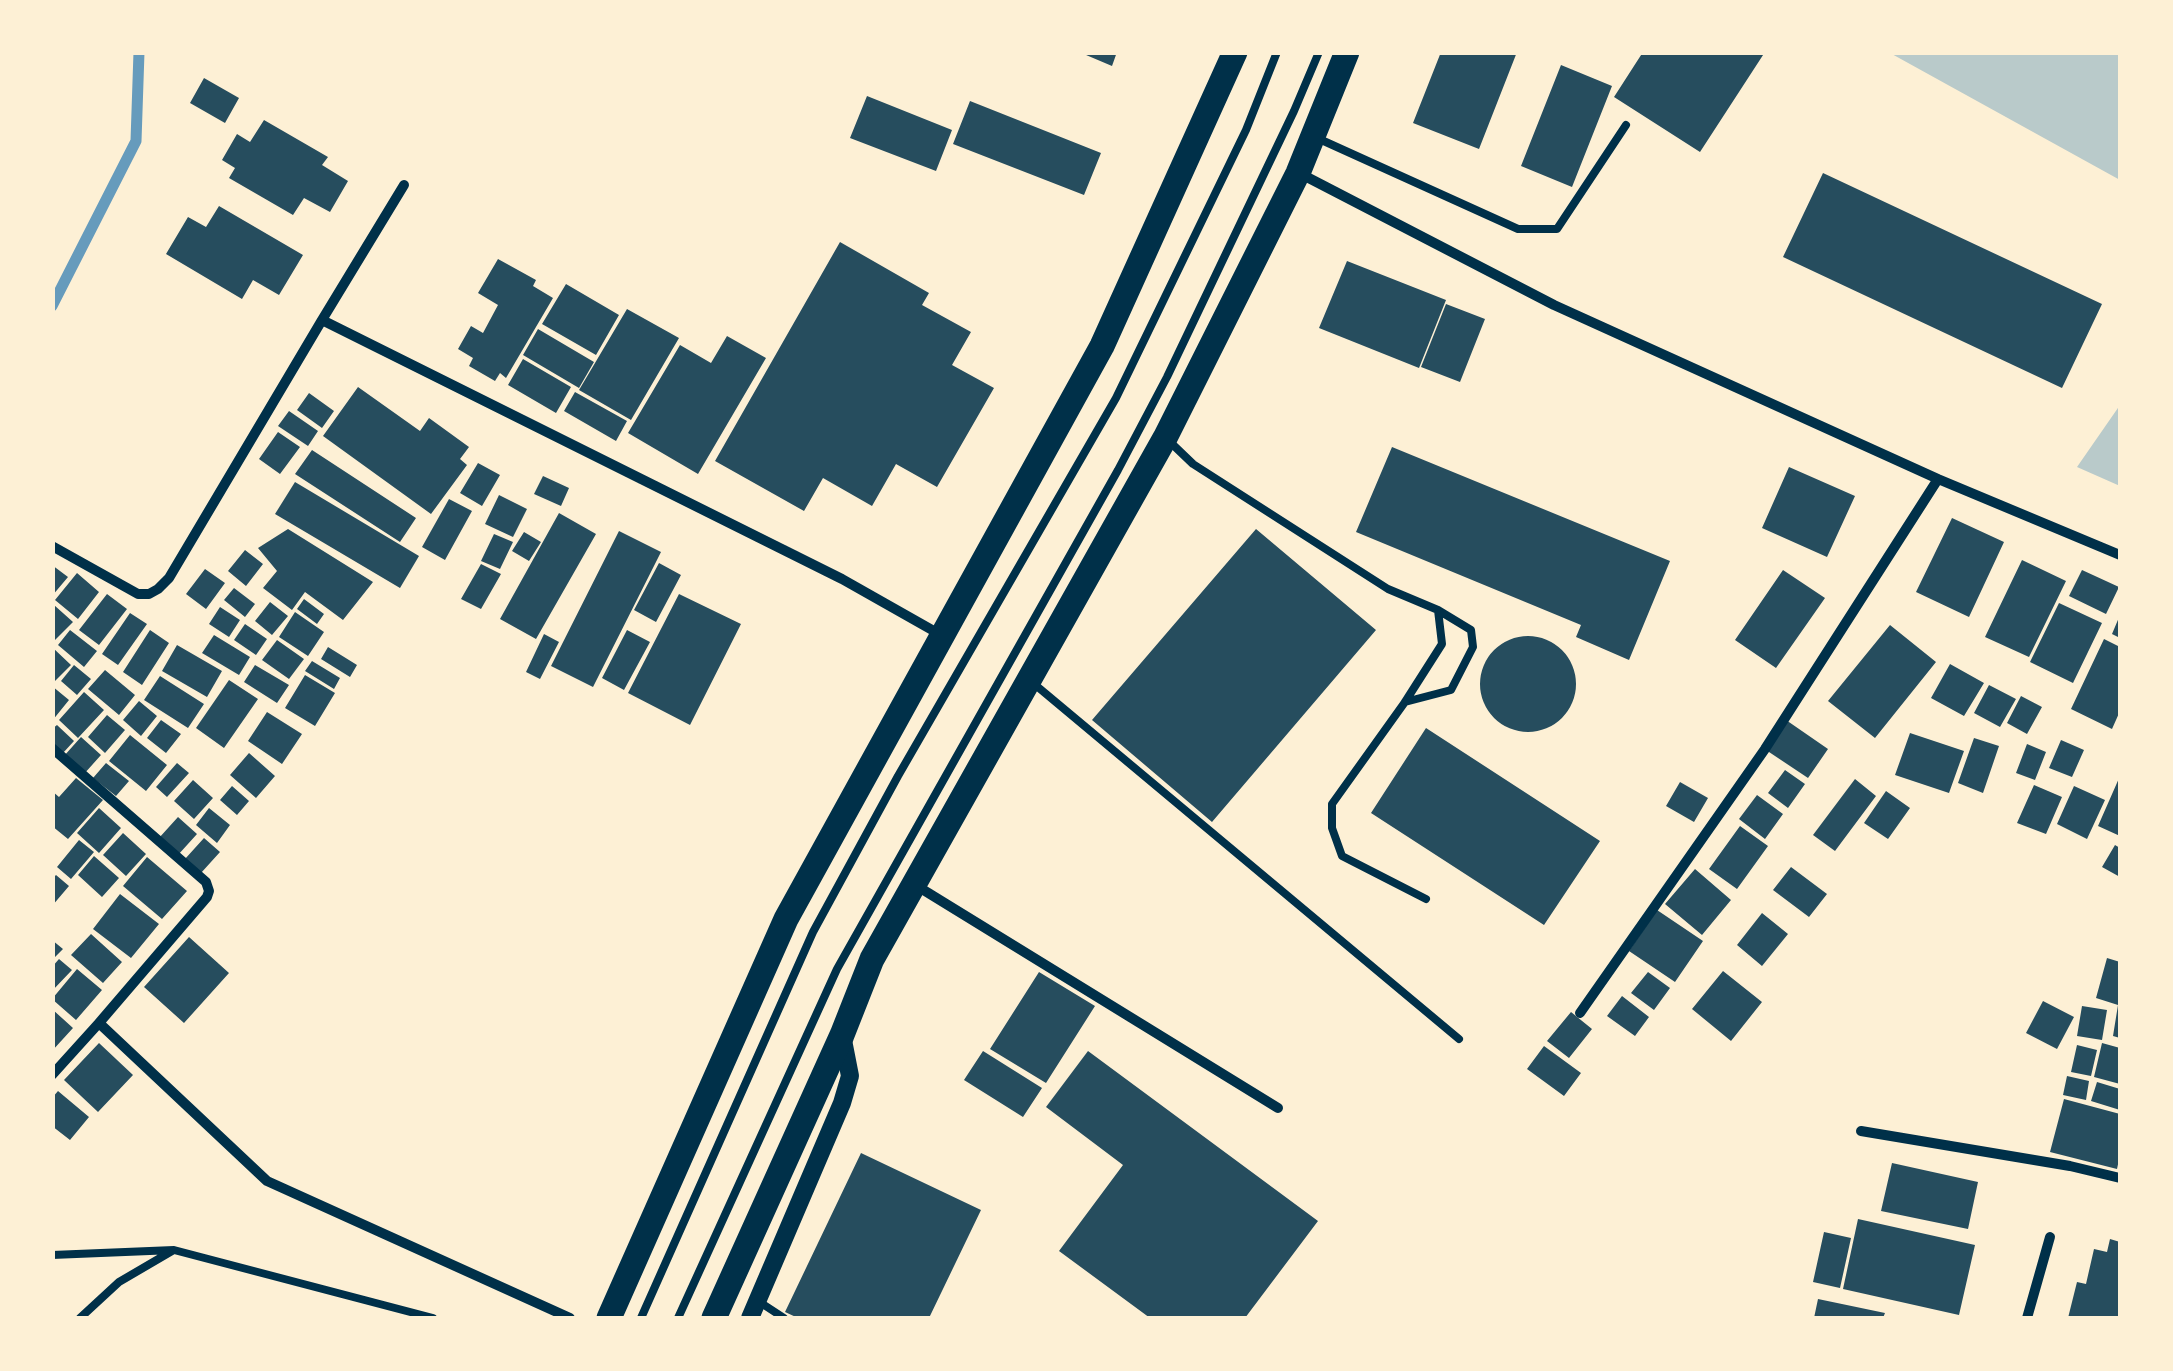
<!DOCTYPE html>
<html>
<head>
<meta charset="utf-8">
<style>
  body { margin:0 }
  #map { position:relative; width:2173px; height:1371px; overflow:hidden; background:#fdf0d5; font-family:"DejaVu Sans",sans-serif }
  canvas { display:block }
  .frame { position:absolute; inset:0; border:55px solid #fdf0d5; pointer-events:none }
</style>
</head>
<body>
<div id="map">
<canvas width="2173" height="1371"></canvas>
<div class="frame"></div>
</div>
<script>
const c = document.querySelector('canvas').getContext('2d');
c.lineJoin = 'round';
function fill(path, color) { c.fillStyle = color; c.fill(path, 'evenodd'); }
const toPath = rows => new Path2D(rows.map(r => 'M' + r).join(''));
function stroke(path, color, width, dash) { c.strokeStyle = color; c.lineWidth = width; c.lineCap = dash ? 'butt' : 'round'; c.setLineDash(dash || []); c.stroke(path); }
fill(toPath([
  [1890,53,2120,53,2120,180],
  [2120,405,2120,486,2077,467]
]), '#b9caca');
stroke(toPath([
  [52,306,136,141,139,52]
]), '#669bbc', 11);
fill(toPath([
  [1079,52,1117,52,1112,66],
  [1441,52,1517,52,1479,149,1413,123],
  [1643,52,1765,52,1700,152,1614,97],
  [1561,65,1612,86,1572,187,1521,166],
  [204,78,239,98,225,123,190,103],
  [867,96,952,130,936,171,850,138],
  [970,101,1101,153,1084,195,953,144],
  [264,120,328,157,322,165,348,181,330,212,304,198,293,215,229,178,235,168,222,160,237,134,250,142],
  [1823,173,2102,304,2062,388,1783,257],
  [219,206,303,255,279,295,253,280,242,299,166,254,188,217,206,227],
  [840,242,929,293,922,305,971,332,952,365,994,388,937,487,896,464,872,506,823,478,804,511,715,461],
  [498,259,536,280,533,286,553,298,506,378,500,373,495,381,469,366,473,358,458,349,471,326,483,333,498,305,478,293],
  [1347,261,1446,300,1419,368,1319,328],
  [566,284,619,315,596,355,542,324],
  [1446,304,1485,319,1460,382,1421,367],
  [627,309,679,338,631,420,579,390],
  [538,329,594,362,579,388,523,355],
  [727,336,766,358,698,474,628,433,680,345,711,363],
  [523,359,571,387,556,413,508,385],
  [358,387,420,431,429,418,469,447,460,459,467,465,431,514,323,436],
  [575,392,627,421,616,441,564,411],
  [309,393,334,411,322,428,297,410],
  [289,411,318,431,308,446,278,426],
  [278,432,300,447,280,474,259,459],
  [1392,447,1670,561,1629,660,1576,637,1581,625,1356,532],
  [312,450,416,518,400,542,295,474],
  [478,463,500,475,482,506,460,493],
  [1789,467,1855,496,1827,557,1762,528],
  [543,476,569,488,561,506,534,494],
  [295,482,419,556,400,588,275,514],
  [499,495,527,509,513,537,485,524],
  [449,499,472,511,445,560,422,547],
  [559,513,596,534,536,639,500,619],
  [1952,518,2004,542,1969,617,1916,592],
  [288,529,373,582,343,620,305,592,292,610,263,588,277,571,258,548],
  [1256,529,1376,630,1212,822,1092,720],
  [619,531,661,552,593,687,551,666],
  [524,532,541,542,529,561,512,551],
  [494,534,513,542,500,569,481,561],
  [245,550,263,564,246,586,228,571],
  [2022,560,2066,581,2029,657,1985,637],
  [659,563,681,575,656,622,634,610],
  [481,564,501,574,481,609,461,599],
  [52,565,68,577,52,596],
  [205,569,225,583,206,609,186,594],
  [1783,570,1825,598,1776,668,1735,640],
  [2082,570,2119,587,2106,614,2069,596],
  [77,573,99,592,78,619,55,600],
  [234,588,255,604,245,617,224,600],
  [107,594,127,609,99,645,79,630],
  [679,594,741,624,690,725,628,693],
  [304,599,324,614,317,624,297,609],
  [270,602,288,616,272,635,255,621],
  [2059,603,2102,623,2073,683,2030,662],
  [54,605,73,622,55,640,52,638],
  [220,607,240,620,229,637,209,624],
  [295,612,324,632,308,656,279,637],
  [130,613,147,624,118,665,102,654],
  [2120,615,2120,638,2112,634],
  [245,624,267,639,256,655,234,640],
  [1890,625,1936,662,1875,738,1828,701],
  [70,630,97,651,84,667,58,645],
  [150,630,169,643,142,685,123,672],
  [627,630,650,642,624,690,602,678],
  [544,634,559,642,540,679,526,672],
  [214,635,250,657,239,675,202,653],
  '1480 684a48 48 0 1 1 96 0a48 48 0 1 1-96 0Z',
  [2104,639,2120,647,2120,711,2112,729,2071,709],
  [277,640,304,659,289,679,262,660],
  [177,645,222,671,207,697,162,671],
  [52,647,71,665,55,681,52,678],
  [328,647,357,665,350,677,321,659],
  [312,661,340,678,334,689,305,671],
  [1950,664,1984,683,1964,716,1931,698],
  [74,665,91,679,77,695,61,681],
  [255,665,289,685,277,703,244,682],
  [105,670,135,695,119,715,88,689],
  [305,675,335,693,315,726,285,708],
  [160,676,204,704,188,728,144,700],
  [229,680,258,699,224,748,196,728],
  [1989,685,2016,699,2000,727,1974,713],
  [52,686,69,700,52,721],
  [84,692,104,710,78,738,59,720],
  [2021,696,2042,707,2027,734,2007,723],
  [139,701,157,716,141,736,123,720],
  [267,712,302,734,282,764,248,741],
  [107,715,125,730,105,753,88,737],
  [161,720,181,734,166,753,147,738],
  [1786,720,1828,749,1808,778,1766,750],
  [57,725,74,741,63,753,52,743,52,729],
  [1426,728,1600,841,1544,925,1371,813],
  [1910,733,1964,751,1949,793,1895,775],
  [130,735,167,765,146,791,109,761],
  [81,737,101,755,84,774,64,756],
  [1974,738,1999,746,1983,793,1958,783],
  [2061,740,2084,750,2072,777,2049,768],
  [2027,744,2046,752,2035,780,2016,773],
  [249,753,275,776,256,798,230,775],
  [106,763,129,781,116,796,93,778],
  [177,763,189,773,167,797,156,787],
  [1785,770,1805,784,1788,808,1768,793],
  [2120,776,2120,836,2098,826],
  [76,778,103,800,68,839,52,826,52,791,59,797],
  [1855,779,1876,796,1835,851,1813,835],
  [193,780,213,798,194,819,174,801],
  [1680,782,1708,798,1694,822,1666,806],
  [2034,785,2062,797,2046,834,2017,823],
  [232,786,249,801,237,815,220,800],
  [2074,786,2105,800,2087,839,2057,824],
  [1886,791,1910,808,1888,839,1864,823],
  [1757,795,1783,814,1765,839,1739,819],
  [99,808,121,828,99,853,77,833],
  [209,808,230,825,217,843,196,825],
  [178,817,197,834,178,855,159,838],
  [1740,826,1768,846,1737,889,1709,869],
  [123,833,146,854,126,876,103,855],
  [204,838,220,852,201,873,185,859],
  [79,840,94,852,71,879,57,867],
  [2115,845,2120,848,2120,877,2102,867],
  [94,856,119,878,102,897,78,875],
  [147,857,187,891,162,919,123,886],
  [1791,867,1827,894,1809,917,1773,890],
  [1695,869,1731,900,1702,935,1665,904],
  [56,875,69,886,52,906,52,879],
  [120,894,159,924,131,958,93,929],
  [1657,910,1703,941,1675,982,1629,951],
  [1762,913,1788,934,1762,966,1737,945],
  [91,934,122,962,103,983,71,955],
  [189,937,229,973,184,1023,144,987],
  [52,940,63,949,52,960],
  [2107,958,2120,962,2120,1038,2113,1036,2118,1005,2096,998],
  [59,959,72,970,52,991,52,967],
  [77,969,102,990,76,1020,52,999],
  [1723,971,1762,1002,1731,1041,1692,1009],
  [1039,972,1095,1006,1046,1083,990,1049],
  [1648,972,1670,988,1654,1010,1631,993],
  [1622,996,1649,1017,1635,1036,1607,1016],
  [2043,1001,2074,1017,2057,1049,2026,1033],
  [2082,1006,2107,1010,2102,1040,2077,1036],
  [52,1009,73,1028,52,1051],
  [1571,1012,1592,1029,1569,1058,1547,1041],
  [99,1043,133,1075,98,1112,64,1080],
  [2102,1043,2120,1048,2120,1084,2094,1077],
  [2077,1045,2097,1050,2091,1076,2071,1072],
  [1544,1046,1581,1073,1564,1096,1527,1069],
  [983,1051,1042,1088,1023,1117,964,1080],
  [1088,1051,1318,1221,1245,1318,1150,1318,1059,1251,1123,1165,1046,1107],
  [2067,1076,2089,1081,2086,1100,2063,1095],
  [2097,1082,2120,1089,2120,1110,2091,1101],
  [58,1091,89,1117,70,1140,52,1126,52,1098],
  [2064,1099,2120,1114,2120,1155,2117,1169,2050,1152],
  [861,1153,981,1210,929,1318,798,1318,785,1312],
  [1892,1163,1978,1182,1968,1229,1881,1211],
  [1858,1219,1975,1245,1959,1315,1843,1289],
  [1824,1232,1851,1238,1840,1288,1813,1282],
  [2110,1239,2120,1242,2120,1318,2068,1318,2077,1282,2086,1284,2094,1249,2107,1252],
  [1818,1299,1885,1313,1883,1318,1814,1318]
]), '#264d5e');
stroke(toPath([
  [1317,138,1518,229,1557,229,1626,125],
  [1169,441,1193,464,1388,589,1438,610,1471,630,1473,647,1451,690,1405,702],
  [1033,683,1459,1039],
  [1426,899,1342,856,1332,828,1332,804,1405,702,1442,644,1438,610],
  [52,1255,174,1250,433,1318],
  [758,1301,784,1318],
  [80,1318,119,1282,172,1251],
  [641,1318,813,932,898,776,1116,398,1246,130,1277,52],
  [678,1318,837,969,1118,470,1167,377,1294,111,1319,52]
]), '#003049', 8);
stroke(toPath([
  [1301,174,1554,305,1938,479,2120,555],
  [322,320,404,185],
  [52,546,138,594,149,594,158,589,169,578,322,320,842,579,941,635],
  [52,748,206,882,209,891,207,897,99,1023],
  [917,886,1278,1108],
  [1580,1013,1765,749,1938,479],
  [52,1075,99,1023,267,1181,570,1318],
  [1861,1131,2070,1166,2120,1178],
  [2027,1318,2050,1237]
]), '#003049', 10);
stroke(toPath([
  [750,1318,842,1103,850,1076,842,1035]
]), '#003049', 18);
stroke(toPath([
  [609,1318,786,919,1102,346,1235,52],
  [714,1318,842,1035,872,959,1165,438,1298,173,1347,52]
]), '#003049', 25);
</script>
</body>
</html>
